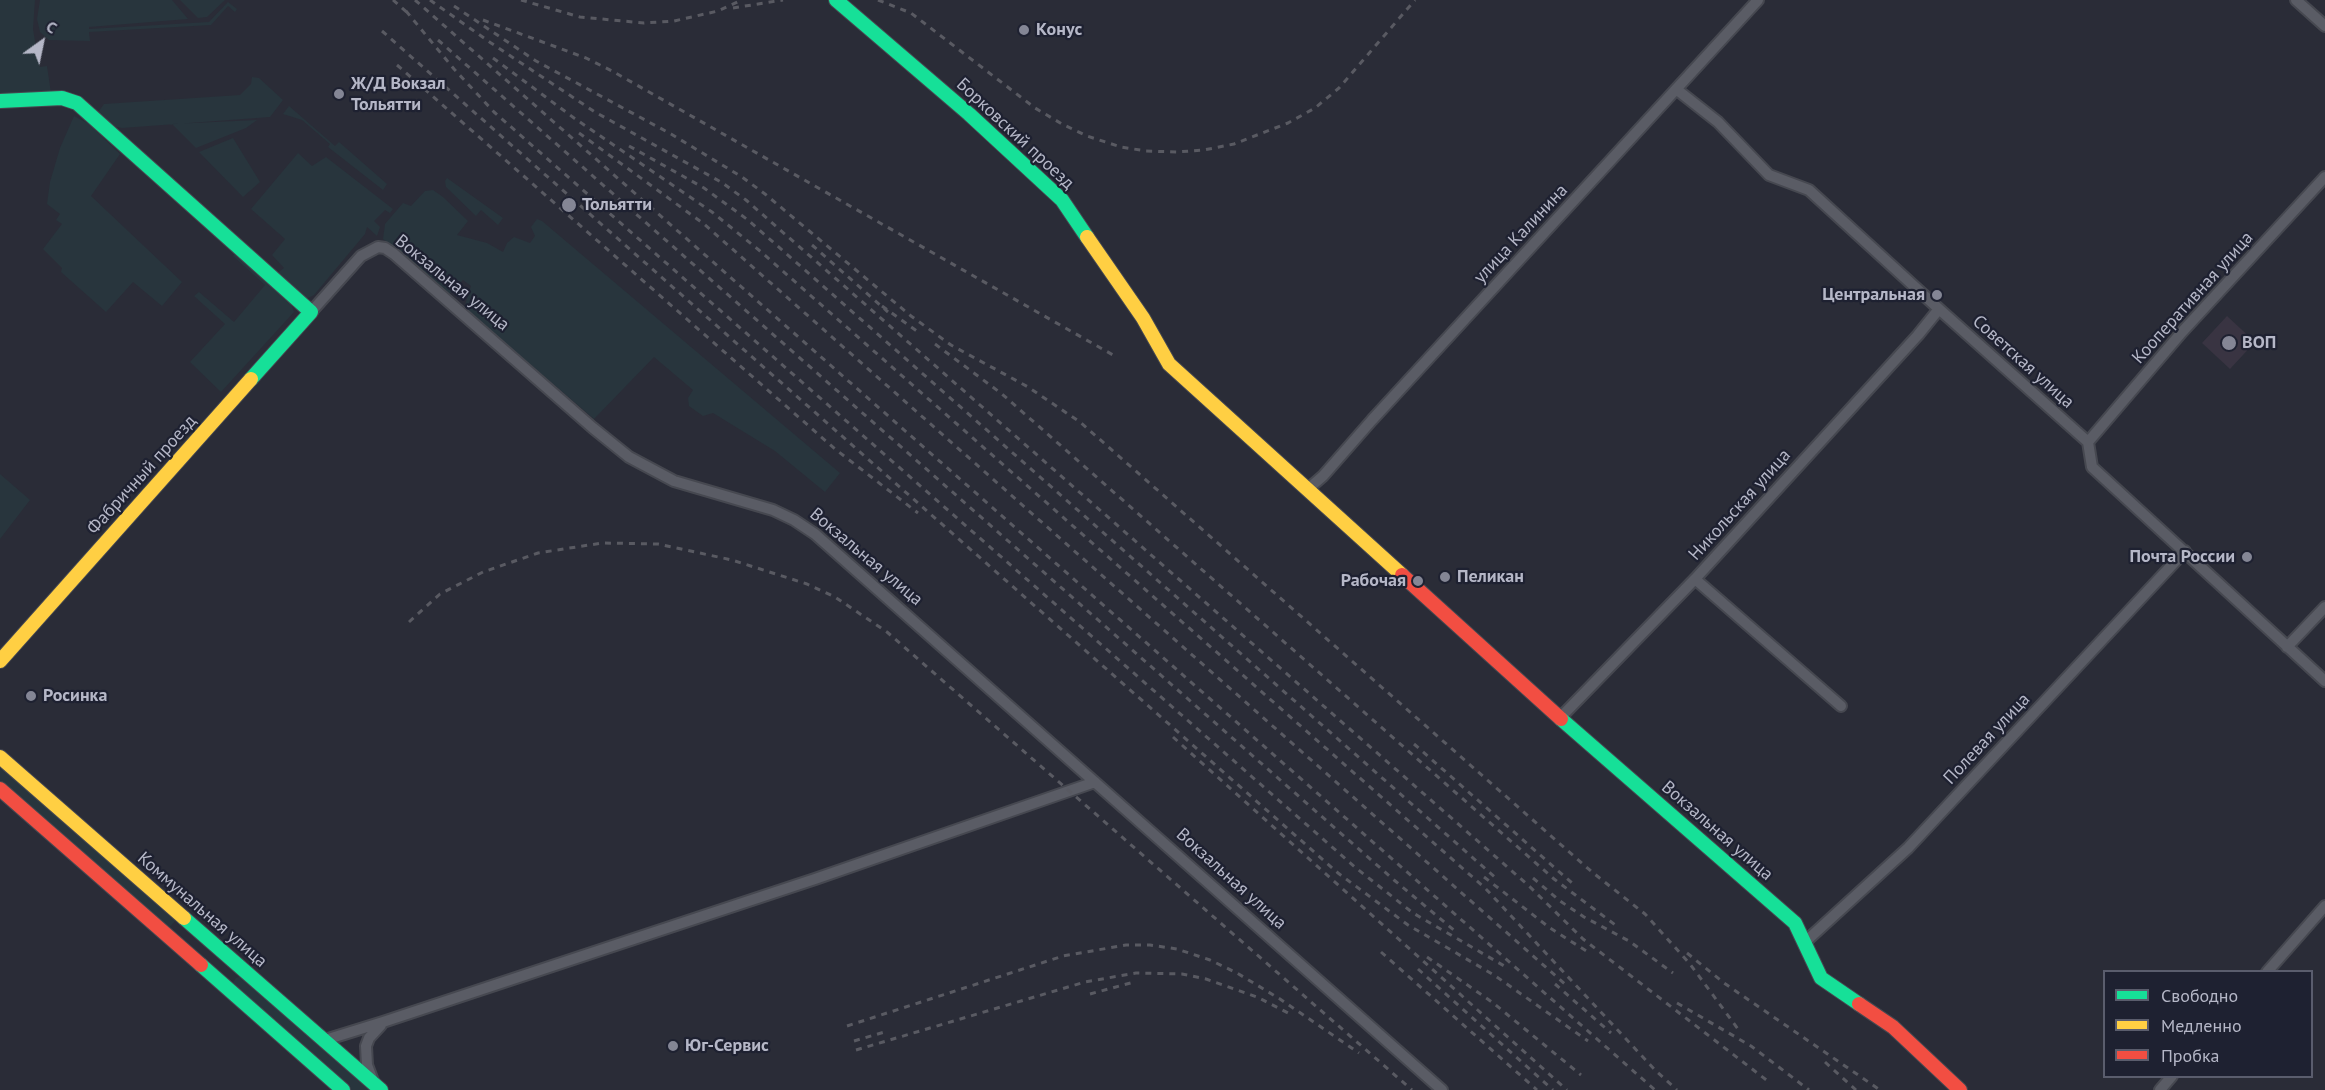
<!DOCTYPE html>
<html>
<head>
<meta charset="utf-8">
<style>
  body { margin:0 }
  #map { position:relative; width:2325px; height:1090px; overflow:hidden; background:#2a2c37; font-family:"PT Sans",sans-serif }
  canvas { display:block }
  .legend { position:absolute; left:2103px; top:970px; width:210px; height:108px; box-sizing:border-box; background:#1e2131; border:2px solid #5a5d6d; margin:0; padding:8px 10px; list-style:none; font-size:18px; color:#b5b7c7 }
  .legend li { display:flex; align-items:center; gap:12px; height:30px }
  .legend b { width:30px; border:2px solid #5a5d6d }
  .north { position:absolute; left:12px; top:12px; width:60px; height:60px; -webkit-text-stroke:4px #1e2131; paint-order:stroke; rotate:33deg; font-size:16px; font-weight:700; line-height:24px; text-align:center; color:#b5b7c7 }
  .north::after { content:''; display:block; margin:auto; width:21px; height:27px; background:#b5b7c7; clip-path:polygon(50% 0,100% 100%,50% 72%,0 100%) }
</style>
</head>
<body>
<div id="map">
<canvas width="2325" height="1090"></canvas>
<ul class="legend">
<li><b style="height:8px;background:#16e098"></b>Свободно</li>
<li><b style="height:8px;background:#ffcf43"></b>Медленно</li>
<li><b style="height:8px;background:#f24e42"></b>Пробка</li>
</ul>
<div class="north">С</div>
</div>
<script>
const c = document.querySelector('canvas').getContext('2d');
c.lineJoin = 'round';
function fill(path, color) { c.fillStyle = color; c.fill(path, 'evenodd'); }
const toPath = rows => new Path2D(rows.map(r => 'M' + r).join(''));
function stroke(path, color, width, dash) { c.strokeStyle = color; c.lineWidth = width; c.lineCap = dash ? 'butt' : 'round'; c.setLineDash(dash || []); c.stroke(path); }
function write(font, color, halo, rows, align = 'center') {
  c.font = font + ' "PT Sans",sans-serif'; c.lineWidth = 4.5; c.setLineDash([]); c.textBaseline = 'middle'; c.strokeStyle = halo; c.fillStyle = color; for (const [text, x, y, turn = 0] of rows) {
    c.save(); c.translate(x, y); c.rotate((+turn || 0) * Math.PI / 180); c.textAlign = isNaN(turn) ? turn : align; if (halo) c.strokeText(text, 0, 0); c.fillText(text, 0, 0); c.restore();
  }
}
fill(toPath([
  [2227,316,2255,342,2230,369,2202,343]
]), '#393442');
fill(toPath([
  [0,0,35,0,33,29,37,54,40,67,47,66,51,93,0,95],
  [40,0,172,0,188,19,89,27,89,31,89,29,209,22,228,2,237,9,235,12,228,6,211,25,89,32,90,41,49,40,40,32,37,19],
  [180,0,225,0,207,17,198,18],
  [252,77,259,78,283,100,270,117,122,128,111,126,100,117,99,111,104,104,240,95,251,84],
  [289,106,335,146,339,142,387,184,383,190,328,147,330,144,302,120,283,114],
  [74,116,89,124,120,154,91,196,182,282,162,306,133,282,106,312,61,272,62,268,43,249,62,224,56,220,60,214,47,204,50,182,60,148],
  [257,120,246,128,196,148,172,124],
  [233,138,260,182,243,197,199,152],
  [298,153,312,166,326,157,393,209,390,213,385,210,374,221,380,227,377,236,367,227,365,234,314,295,304,300,276,274,284,268,272,255,285,239,251,209],
  [447,178,503,218,498,225,481,210,476,216,446,187,445,181],
  [433,190,443,197,468,221,457,235,487,243,503,252,507,243,514,237,530,243,535,236,531,227,537,219,542,221,840,473,825,492,775,451,713,413,703,416,689,406,688,398,693,390,654,357,594,419,464,308,471,286,463,280,448,295,383,239,385,224,403,203,411,206,425,191],
  [236,253,290,301,294,312,221,392,190,362,225,324,194,296,199,292,234,322,265,285,233,256],
  [0,474,30,500,0,539],
  [0,762,177,919,167,930,0,782],
  [242,976,373,1090,349,1090,232,984,236,978]
]), '#28353d');
const street = toPath([
  [2296,0,2325,26],
  [1676,89,1718,122,1769,175,1809,190,1939,309,2088,442,2092,467,2325,681],
  [311,312,361,256,378,247,385,248,394,254,593,428,629,457,674,481,773,510,794,520,815,534,1442,1090],
  [2088,442,2182,332,2325,177],
  [1308,489,1323,476,1372,420,1758,0],
  [1695,579,1841,706],
  [2287,647,2325,607],
  [1560,718,1695,579,1918,335,1939,309],
  [1805,942,1908,848,2185,551],
  [2267,972,2325,906],
  [325,1040,383,1022,815,879,1095,782],
  [373,1081,367,1065,366,1046,369,1038,381,1025],
  [2160,1090,2172,1076]
]);
const fast = toPath([
  [836,0,969,114,1062,200,1087,237],
  [0,101,62,98,77,103,311,312,251,379],
  [1561,719,1795,923,1821,978,1859,1004],
  [184,918,381,1090],
  [201,965,343,1090]
]);
const slow = toPath([
  [1087,237,1143,318,1169,364,1402,575],
  [0,661,251,379],
  [0,757,184,918]
]);
const jam = toPath([
  [1402,575,1561,719],
  [0,789,201,965],
  [1859,1004,1893,1027,1960,1090]
]);
stroke(street, '#464850', 14);
stroke(fast, '#464850', 16);
stroke(slow, '#464850', 16);
stroke(jam, '#464850', 16);
stroke(street, '#5a5c65', 10);
stroke(fast, '#16e098', 14);
stroke(slow, '#ffcf43', 14);
stroke(jam, '#f24e42', 14);
stroke(toPath([
  [393,0,411,16],
  [415,0,1655,1090],
  [430,0,491,43,595,112,721,182,746,200,1529,886,1583,939,1769,1082],
  [521,0,580,17,644,23,674,21,718,11,742,0],
  [878,0,911,13,1035,108,1062,124,1087,136,1121,147,1146,151,1177,152,1204,150,1234,144,1288,123,1315,108,1339,88,1415,0],
  [454,6,536,61,671,134,742,177,765,194,911,316,951,345,1028,387,1080,422,1592,872,1645,914,1690,964,1738,1029],
  [733,8,783,0],
  [406,11,454,69,494,112,1356,868,1413,913,1506,967],
  [483,20,586,58,612,71,1113,355],
  [382,31,1338,873,1408,925,1494,975,1588,1041],
  [438,40,1394,880,1455,931],
  [493,58,574,118,712,212,760,251,1485,888,1655,1070,1677,1090],
  [397,65,835,449,918,513],
  [579,133,704,224,1566,985],
  [629,146,704,188,748,220,1497,879],
  [812,245,888,312],
  [882,306,918,332],
  [935,344,1002,394,1554,879,1618,927],
  [409,622,440,594,483,572,538,553,602,543,658,544,732,560,807,584,835,597,887,632,1412,1090],
  [1173,737,1567,1090],
  [1414,744,1572,883],
  [1484,877,1550,928,1591,954],
  [1533,878,1560,901,1584,917,1629,941,1673,973],
  [1381,952,1537,1090],
  [1687,953,1724,983,1880,1090],
  [1427,957,1492,1002,1581,1075],
  [1418,969,1553,1090],
  [1555,984,1611,1033],
  [1090,994,1134,982],
  [1677,1003,1751,1046,1809,1090],
  [847,1026,1063,956,1126,945,1150,945,1177,949,1210,960,1237,973,1280,999,1359,1053],
  [854,1041,888,1031],
  [856,1050,1085,982,1136,973,1182,974,1206,979,1257,997,1288,1013],
  [1825,1062,1856,1090]
]), '#595a62', 3, [6, 6]);
for (const [x, y, r, color] of [
  [1024,30,6,"#848695"],
  [339,94,6,"#848695"],
  [569,205,8,"#848695"],
  [1937,295,6,"#848695"],
  [2229,343,8,"#848695"],
  [2247,557,6,"#848695"],
  [1445,577,6,"#848695"],
  [1418,581,6,"#848695"],
  [31,696,6,"#848695"],
  [673,1046,6,"#848695"]
]) { const dot = new Path2D(); dot.arc(x, y, r, 0, 2 * Math.PI); c.fillStyle = color; c.fill(dot); stroke(dot, '#1e2131', 2); }
write('bold 18px', '#b5b7c7', '#1e2131', [
  ["Конус",1036,30],
  ["Ж/Д Вокзал",351,84],
  ["Тольятти",351,105],
  ["Тольятти",582,205],
  ["Центральная",1925,295,"right"],
  ["ВОП",2242,343],
  ["Почта России",2235,557,"right"],
  ["Пеликан",1457,577],
  ["Рабочая",1406,581,"right"],
  ["Росинка",43,696],
  ["Юг-Сервис",685,1046]
], 'left');
write('18px', '#b5b7c7', '#1e2131', [
  ["Борковский проезд",1015,134,43],
  ["улица Калинина",1521,234,-47],
  ["Вокзальная улица",452,283,39],
  ["Кооперативная улица",2193,298,-48],
  ["Советская улица",2023,362,42],
  ["Фабричный проезд",142,475,-48],
  ["Никольская улица",1740,505,-48],
  ["Вокзальная улица",866,557,40],
  ["Полевая улица",1987,739,-47],
  ["Вокзальная улица",1717,831,41],
  ["Вокзальная улица",1231,879,42],
  ["Коммунальная улица",202,910,41]
]);
</script>
</body>
</html>
